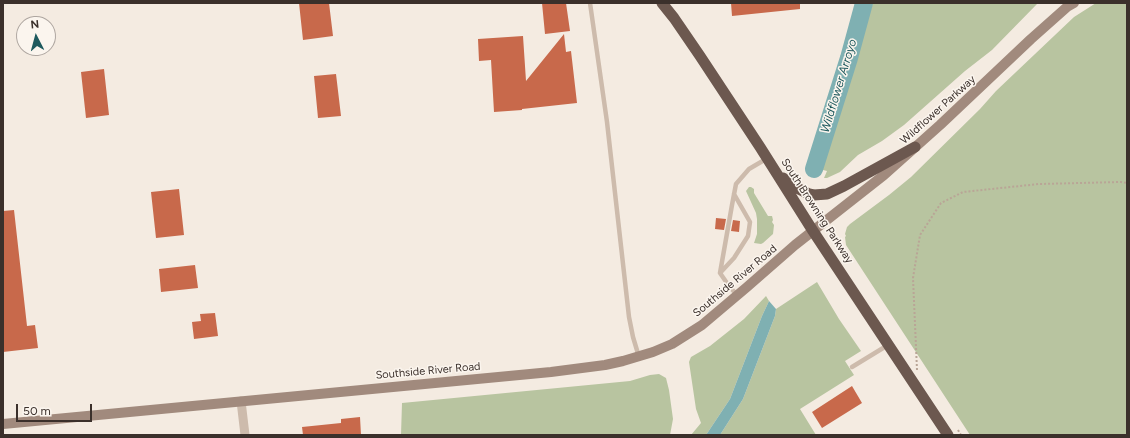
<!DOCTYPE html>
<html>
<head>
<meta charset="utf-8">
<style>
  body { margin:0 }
  #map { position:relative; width:1130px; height:438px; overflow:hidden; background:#f4ebe1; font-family:Figtree,sans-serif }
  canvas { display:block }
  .frame { position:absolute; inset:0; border:4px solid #3b302b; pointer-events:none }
  .north { position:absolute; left:16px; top:16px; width:40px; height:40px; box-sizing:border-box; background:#fbf5ee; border:1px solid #aea6a0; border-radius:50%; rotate:354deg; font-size:11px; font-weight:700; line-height:16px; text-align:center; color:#3b302b }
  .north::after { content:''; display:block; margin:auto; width:14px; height:18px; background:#1f5a5e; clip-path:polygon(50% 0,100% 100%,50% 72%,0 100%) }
  .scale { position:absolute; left:16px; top:404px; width:76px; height:18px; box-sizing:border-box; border:2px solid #3b302b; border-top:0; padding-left:5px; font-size:12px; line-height:14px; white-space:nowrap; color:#3b302b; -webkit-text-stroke:3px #fbf5ee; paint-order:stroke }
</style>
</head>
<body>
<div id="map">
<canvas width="1130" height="438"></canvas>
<div class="frame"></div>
<div class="north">N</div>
<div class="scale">50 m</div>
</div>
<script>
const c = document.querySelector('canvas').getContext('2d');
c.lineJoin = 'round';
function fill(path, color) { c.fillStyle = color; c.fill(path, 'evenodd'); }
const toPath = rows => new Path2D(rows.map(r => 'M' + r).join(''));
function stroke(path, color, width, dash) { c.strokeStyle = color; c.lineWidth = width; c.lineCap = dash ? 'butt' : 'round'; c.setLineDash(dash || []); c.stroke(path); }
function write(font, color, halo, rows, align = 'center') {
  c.font = font + ' Figtree,sans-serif'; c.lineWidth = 3; c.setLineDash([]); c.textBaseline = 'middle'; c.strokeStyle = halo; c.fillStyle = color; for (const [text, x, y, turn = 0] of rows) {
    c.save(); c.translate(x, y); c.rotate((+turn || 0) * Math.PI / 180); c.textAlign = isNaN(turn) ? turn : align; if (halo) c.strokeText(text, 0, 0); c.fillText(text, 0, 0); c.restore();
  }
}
fill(toPath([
  [873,3,1038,3,992,50,965,71,904,125,882,141,858,155,840,172,827,178,824,178,827,171,823,170,820,171,827,144,857,48],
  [1096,3,1127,3,1127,435,970,435,846,245,845,237,846,236,845,234,847,227,850,224,889,195,911,177,980,109,996,91,1074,17],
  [749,187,751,187,754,189,754,193,768,216,772,216,773,220,772,222,774,225,773,234,763,243,761,244,754,243,757,234,757,219,756,213,746,191],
  [817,282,839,319,861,351,845,361,854,375,800,409,816,435,720,435,743,399,775,316,776,309],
  [766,296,769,301,762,316,730,399,706,435,691,435,701,423,696,409,689,362,691,357,710,346,744,319],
  [659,374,666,378,669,390,673,419,670,435,401,435,402,403,630,381,650,375]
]), '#b8c4a0');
fill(toPath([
  [855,3,873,3,857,48,827,144,820,171,818,173,814,173,814,169,813,169,811,171,808,171,807,164,842,68]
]), '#efdcb8');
fill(toPath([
  [769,301,776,309,775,316,743,399,720,435,706,435,730,399,762,316]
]), '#7fb0b2');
stroke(toPath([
  [814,169,849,58,864,3]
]), '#7fb0b2', 18);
fill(toPath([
  [299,3,329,3,333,36,303,40],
  [542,3,566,3,570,31,545,34],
  [731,3,800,3,800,9,732,16],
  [564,34,566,52,571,51,577,103,522,109,522,110,494,112,491,60,479,61,478,39,523,36,526,81],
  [104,69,109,115,86,118,81,72],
  [336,74,341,116,318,118,314,76],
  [179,189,184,235,156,238,151,192],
  [14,210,27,326,35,325,38,348,3,352,3,211],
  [716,218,726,219,724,230,715,229],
  [733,220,740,221,739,232,731,231],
  [195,265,198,288,161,292,159,269],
  [215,313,218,336,194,339,192,322,201,321,200,314],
  [852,386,862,403,822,428,812,412],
  [360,417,361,435,303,435,302,427,341,423,341,419]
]), '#c8694b');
stroke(toPath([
  [917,370,913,278,920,235,941,203,963,192,1039,184,1121,182,1127,183],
  [958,430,961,435]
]), '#b9a596', 2, [2, 2]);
stroke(toPath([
  [590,3,607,122,629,317,633,337,639,357],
  [720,273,734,258,748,236,750,222,734,194],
  [737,295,729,286,720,273,732,205,736,184,749,169,766,159],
  [852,367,888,345]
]), '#cdbbac', 4.5);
stroke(toPath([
  [241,401,245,435]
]), '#cdbbac', 9);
stroke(toPath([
  [3,424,551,372,605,365,623,361,653,352,672,344,702,325,747,287,795,245,884,175,940,125,1031,39,1067,7,1074,3]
]), '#a18a7d', 10);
stroke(toPath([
  [662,3,674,18,700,56,760,147,813,231,948,435],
  [783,178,795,187,809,194,814,195,827,194,844,186,915,147]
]), '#6c584f', 11);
write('11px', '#3b302b', '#fbf5ee', [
  ["Wildflower Parkway",938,110,-42],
  ["South Browning Parkway",817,211,57],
  ["Southside River Road",735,281,-40],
  ["Southside River Road",428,371,-5]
]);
write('italic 12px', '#1f5a5e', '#fbf5ee', [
  ["Wildflower Arroyo",839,86,-73]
]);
</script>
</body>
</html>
